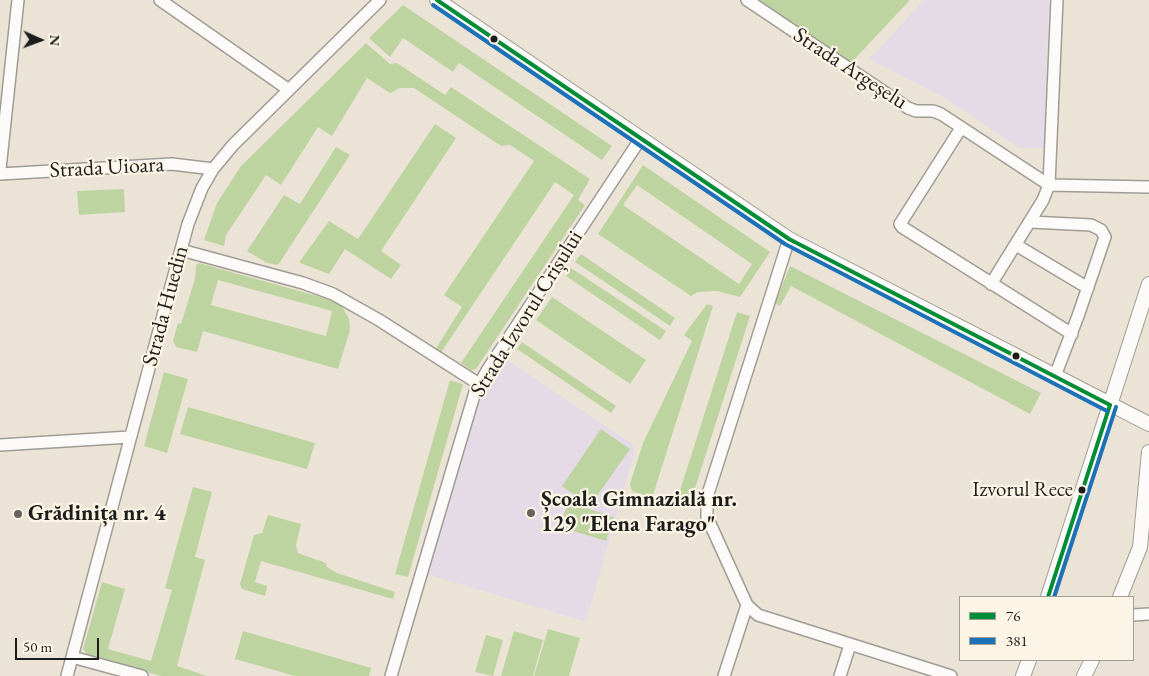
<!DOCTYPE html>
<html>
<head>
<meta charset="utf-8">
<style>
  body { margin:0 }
  #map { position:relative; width:1149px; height:676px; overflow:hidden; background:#ebe4d6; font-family:"EB Garamond",serif }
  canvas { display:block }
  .legend { position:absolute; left:959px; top:596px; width:175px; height:65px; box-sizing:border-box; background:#fcf5e5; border:1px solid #a29e95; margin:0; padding:6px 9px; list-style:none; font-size:15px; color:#1c1c1c }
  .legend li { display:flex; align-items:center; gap:10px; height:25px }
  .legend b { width:25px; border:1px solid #a29e95 }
  .north { position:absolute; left:15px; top:15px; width:50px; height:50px; -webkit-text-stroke:4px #fcf5e5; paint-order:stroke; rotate:92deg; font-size:14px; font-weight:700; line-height:20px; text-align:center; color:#1c1c1c }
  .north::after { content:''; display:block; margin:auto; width:18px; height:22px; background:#1c1c1c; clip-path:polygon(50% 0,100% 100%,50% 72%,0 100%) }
  .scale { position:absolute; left:15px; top:638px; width:84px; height:22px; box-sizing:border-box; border:2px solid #1c1c1c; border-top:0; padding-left:6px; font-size:15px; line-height:18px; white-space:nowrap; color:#1c1c1c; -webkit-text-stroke:4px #fcf5e5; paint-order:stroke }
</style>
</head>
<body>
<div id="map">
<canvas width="1149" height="676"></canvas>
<ul class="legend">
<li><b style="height:6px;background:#008d36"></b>76</li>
<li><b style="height:6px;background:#1d71b8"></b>381</li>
</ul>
<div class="north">N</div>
<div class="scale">50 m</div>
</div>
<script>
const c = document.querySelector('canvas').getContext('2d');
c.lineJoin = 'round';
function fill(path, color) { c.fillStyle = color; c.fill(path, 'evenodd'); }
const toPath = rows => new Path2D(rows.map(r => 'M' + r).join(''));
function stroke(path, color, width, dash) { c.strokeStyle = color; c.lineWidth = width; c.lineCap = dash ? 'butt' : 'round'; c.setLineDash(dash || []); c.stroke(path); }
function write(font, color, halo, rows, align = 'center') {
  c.font = font + ' "EB Garamond",serif'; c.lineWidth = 4.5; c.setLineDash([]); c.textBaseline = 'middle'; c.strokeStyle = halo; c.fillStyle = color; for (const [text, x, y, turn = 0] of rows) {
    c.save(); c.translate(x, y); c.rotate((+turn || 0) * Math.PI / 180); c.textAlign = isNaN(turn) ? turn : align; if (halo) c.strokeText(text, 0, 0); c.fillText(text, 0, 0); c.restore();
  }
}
fill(toPath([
  [924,0,1049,0,1044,148,1019,148,943,97,869,59],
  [503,357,631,443,635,450,586,622,427,574,474,408,481,393]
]), '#e5dbe6');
fill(toPath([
  [759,0,910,0,850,64],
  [403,5,612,146,602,160,459,63,453,72,403,38,390,57,369,38],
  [366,43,390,64,397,63,445,95,451,87,590,179,578,200,585,205,476,369,471,370,461,363,574,195,555,182,440,354,435,350,462,307,444,295,534,161,510,145,501,146,414,88,400,88,390,93,367,78,332,136,318,127,281,185,266,175,226,235,224,246,204,240,217,203,241,166],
  [435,124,456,138,381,251,401,265,391,279,345,249,329,274,300,263,300,261,329,221,358,239],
  [336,147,350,155,278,265,267,263,247,251,284,195,300,204],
  [643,165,770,252,740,297,717,291,698,292,691,296,598,234],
  [637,185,752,264,739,284,623,205],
  [124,189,125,212,79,215,77,191],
  [581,254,675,318,670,326,575,262],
  [199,263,335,301,342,306,349,319,350,330,338,369,203,331,197,352,176,347,173,341,178,323,181,324,195,279,196,265],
  [218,280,332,311,326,336,211,305],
  [790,266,1041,393,1030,414,791,286,780,306,775,303],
  [571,268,666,331,660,340,566,276],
  [552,297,646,360,630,384,536,320],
  [707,304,713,306,652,498,635,492,632,491,630,484,643,443,692,341,684,335],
  [737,312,750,316,689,507,676,503],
  [522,342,616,406,611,413,517,349],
  [164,372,188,379,167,453,144,446],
  [450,380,463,384,408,577,395,574],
  [188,407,315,443,307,469,180,434],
  [601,429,630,449,590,506,562,486],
  [193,487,212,492,195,557,205,560,177,666,207,676,161,676,87,655,83,649,102,582,125,589,108,649,151,661,172,590,165,588],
  [568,502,614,517,606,541,560,527],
  [268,515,301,524,296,545,298,553,326,563,327,567,337,573,395,592,393,599,261,561,255,582,267,586,265,596,242,589,240,584,254,535,262,533],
  [548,629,580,638,569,676,534,676],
  [243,631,371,668,369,676,295,676,235,659],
  [514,631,543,640,533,676,501,676],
  [486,635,503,640,493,676,475,672]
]), '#bed4a0');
const minor = toPath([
  [160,0,289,90],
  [747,0,908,108,916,111,933,111,941,114,1049,185,1149,187],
  [961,128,900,224,902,227,1072,334],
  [0,169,18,0],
  [0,174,172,164,213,169],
  [1030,222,1091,225,1101,230,1105,237,1078,316,1055,376],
  [789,239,707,497,707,517,747,605,758,615,951,676],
  [1016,245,1088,288],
  [181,250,303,283,333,294,379,320,479,384],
  [991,284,1043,200,1049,185,1057,0],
  [0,445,130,437],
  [1133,615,1149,614],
  [72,657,142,676],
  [67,676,165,308,188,224,202,188,213,169,233,145,380,0],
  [391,676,475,392,488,369,641,138],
  [724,676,747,605],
  [840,676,850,645]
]);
const tertiary = toPath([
  [437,0,789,239,1149,424],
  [1048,597,1149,284],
  [1120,597,1140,547,1149,452],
  [1023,676,1029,660],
  [1084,676,1092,660]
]);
stroke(minor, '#a09c95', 14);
stroke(tertiary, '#a09c95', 16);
stroke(minor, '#fcfbf9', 11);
stroke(tertiary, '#fcfbf9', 14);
stroke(toPath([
  [437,0,789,239,1110,405],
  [1048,597,1110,405]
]), '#008d36', 4);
stroke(toPath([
  [433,5,785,244,1107,411],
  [1054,597,1116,407]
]), '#1d71b8', 4);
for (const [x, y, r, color] of [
  [494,39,4.5,"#1c1c1c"],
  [1016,356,4.5,"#1c1c1c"],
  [1082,490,4.5,"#1c1c1c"],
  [531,513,5,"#64625d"],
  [18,514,5,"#64625d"]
]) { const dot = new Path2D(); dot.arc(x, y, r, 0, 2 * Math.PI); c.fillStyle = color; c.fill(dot); stroke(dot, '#fcf5e5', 2); }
write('21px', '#1c1c1c', '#fcf5e5', [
  ["Izvorul Rece",1073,490]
], 'right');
write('22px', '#1c1c1c', '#fcf5e5', [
  ["Strada Argeșelu",850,69,33],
  ["Strada Uioara",107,168,-3],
  ["Strada Huedin",166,306,-75],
  ["Strada Izvorul Crișului",527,314,-58]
]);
write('bold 22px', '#1c1c1c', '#fcf5e5', [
  ["Școala Gimnazială nr.",541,500],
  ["129 \"Elena Farago\"",541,525],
  ["Grădinița nr. 4",28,514]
], 'left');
</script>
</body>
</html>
